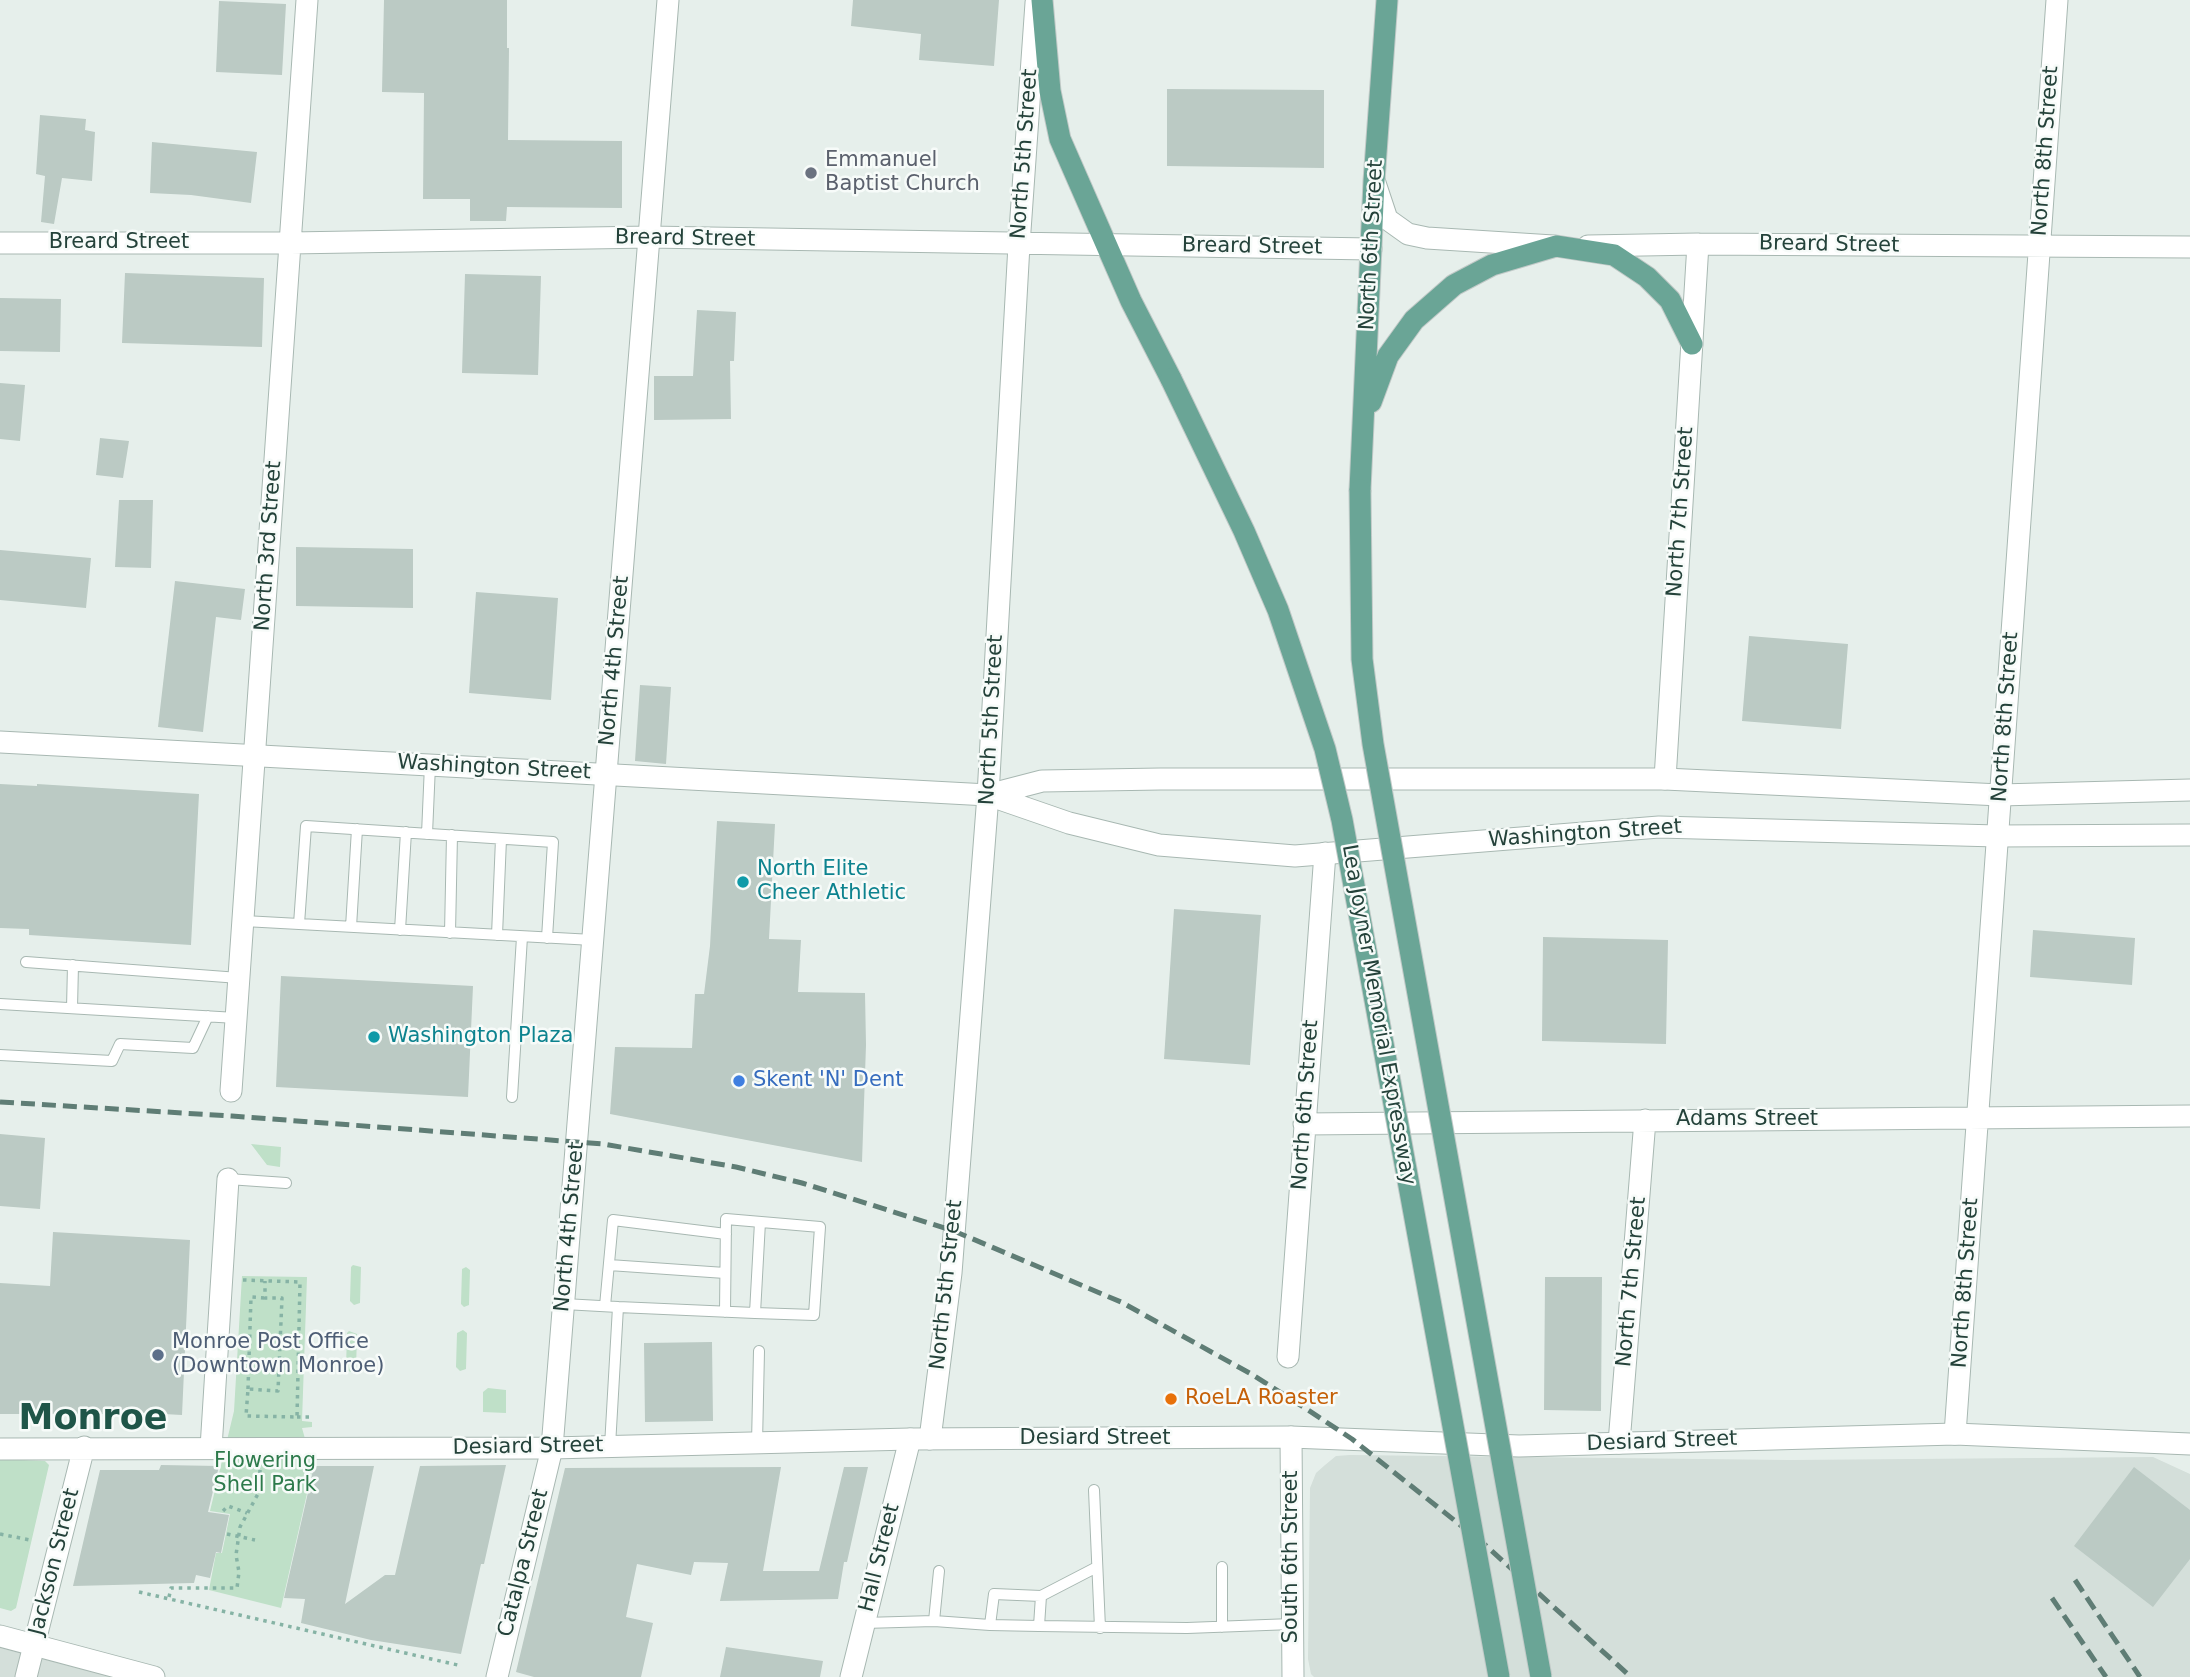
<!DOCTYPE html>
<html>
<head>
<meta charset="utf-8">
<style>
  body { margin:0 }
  canvas { display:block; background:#e6efeb }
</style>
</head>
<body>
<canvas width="2190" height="1677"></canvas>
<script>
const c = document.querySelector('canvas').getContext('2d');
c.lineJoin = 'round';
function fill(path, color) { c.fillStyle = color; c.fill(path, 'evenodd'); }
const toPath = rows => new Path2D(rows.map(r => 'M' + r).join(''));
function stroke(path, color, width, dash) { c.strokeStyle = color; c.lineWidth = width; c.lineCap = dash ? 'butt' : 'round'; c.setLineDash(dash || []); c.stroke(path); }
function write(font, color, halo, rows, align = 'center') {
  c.font = font + ' "DejaVu Sans",sans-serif'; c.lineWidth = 5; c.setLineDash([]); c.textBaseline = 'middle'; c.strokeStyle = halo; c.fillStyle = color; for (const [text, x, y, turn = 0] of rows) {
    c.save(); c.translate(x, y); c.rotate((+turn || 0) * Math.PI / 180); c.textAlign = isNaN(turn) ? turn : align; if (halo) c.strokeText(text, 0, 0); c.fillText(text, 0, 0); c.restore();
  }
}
fill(toPath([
  [1350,1455,1790,1460,2153,1457,2190,1474,2190,1677,1314,1677,1311,1674,1308,1659,1310,1488,1316,1473,1325,1465,1336,1456],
  [0,1648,112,1677,0,1677]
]), '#d4dfda');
fill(toPath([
  [251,1144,281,1147,280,1167,267,1165],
  [353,1265,361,1267,360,1303,354,1305,350,1301,351,1267],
  [466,1267,470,1270,469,1305,464,1307,461,1304,462,1269],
  [242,1276,307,1277,302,1421,312,1422,312,1427,302,1428,313,1467,281,1608,209,1590,216,1553,222,1553,230,1514,210,1511,234,1411],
  [463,1330,467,1333,466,1369,460,1371,456,1367,457,1333],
  [349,1331,357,1334,356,1370,350,1372,346,1368,347,1333],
  [488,1388,506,1390,506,1413,483,1412,483,1392],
  [0,1459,45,1461,49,1465,16,1608,11,1611,0,1608]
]), '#bfe0c8');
fill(toPath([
  [384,0,507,0,507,48,509,48,508,140,622,141,622,208,507,207,506,221,470,221,470,199,423,199,424,93,382,92],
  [853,0,999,0,994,66,919,60,921,34,851,26],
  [219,1,286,4,282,75,216,72],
  [1167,89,1324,90,1324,168,1167,166],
  [40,115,86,119,85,130,95,132,92,181,62,178,54,224,41,222,45,176,36,174],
  [152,142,257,152,251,203,191,195,150,193],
  [125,273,264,278,262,347,122,343],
  [465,274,541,276,538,375,462,373],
  [0,298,61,299,60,352,0,351],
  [697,310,736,312,734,361,730,361,731,419,654,420,654,376,693,376],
  [0,383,25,385,20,441,0,439],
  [100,438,129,441,123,478,96,475],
  [119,500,153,500,151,568,115,567],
  [296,547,413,549,413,608,296,606],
  [0,550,91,558,86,608,0,600],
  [175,581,245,589,241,620,216,617,203,732,158,727],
  [476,592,558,598,551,700,469,693],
  [1749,636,1848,644,1841,729,1742,721],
  [640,685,671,687,666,764,635,761],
  [0,784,37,786,37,784,199,794,191,945,29,935,29,929,0,928],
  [717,821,775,824,769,939,801,940,798,992,865,993,866,1045,862,1162,610,1114,615,1047,692,1048,695,994,704,994,710,946],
  [1174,909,1261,915,1250,1065,1164,1059],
  [2033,930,2135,938,2132,985,2030,977],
  [1543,937,1668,940,1666,1044,1542,1041],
  [281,976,473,986,468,1097,276,1087],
  [0,1134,45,1138,40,1209,0,1206],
  [53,1232,190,1240,182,1415,126,1412,126,1414,0,1414,0,1283,50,1286],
  [1545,1277,1602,1277,1601,1411,1544,1410],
  [712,1342,713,1421,645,1422,644,1343],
  [161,1465,219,1466,208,1512,229,1515,221,1553,216,1552,210,1578,196,1575,194,1583,73,1586,100,1470,159,1470],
  [506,1465,484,1564,481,1564,461,1654,371,1640,301,1623,305,1599,284,1598,314,1466,374,1466,345,1604,385,1575,395,1575,420,1466],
  [781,1467,763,1571,819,1571,844,1467,868,1467,847,1562,844,1562,838,1599,720,1601,728,1563,694,1562,691,1575,637,1564,626,1617,653,1623,641,1677,534,1677,516,1672,565,1468],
  [2134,1467,2190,1510,2190,1559,2153,1607,2074,1546],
  [726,1647,823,1661,820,1677,720,1677]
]), '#bbcac4');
const service = toPath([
  [427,834,430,765],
  [244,921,593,940],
  [299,924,306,826,553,842,547,938],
  [351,927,357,829],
  [400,930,406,832],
  [450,933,452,835],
  [497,935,501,839],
  [26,962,239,978],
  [0,1004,236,1018],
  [72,1008,73,965],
  [0,1055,112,1061,120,1044,193,1048,208,1016],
  [512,1097,522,937],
  [228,1179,286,1183],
  [609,1265,725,1273],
  [564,1304,618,1307,610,1446],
  [605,1306,613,1220,726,1234],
  [618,1307,755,1313,814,1315,820,1227,726,1219,725,1312],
  [755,1313,760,1222],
  [757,1443,759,1351],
  [1094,1490,1100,1628],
  [1222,1567,1222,1627],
  [1041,1596,1097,1567],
  [934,1621,939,1571],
  [864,1623,934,1621,990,1625],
  [1039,1626,990,1625,994,1594,1041,1596,1039,1626,1187,1628,1292,1624]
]);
const minor = toPath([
  [1375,183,1387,219,1408,234,1427,238,1553,246],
  [0,243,291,243,649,237,1371,249],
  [1588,246,1698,244,2190,247],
  [1665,779,1698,244],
  [231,1091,307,0],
  [1304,1124,2190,1116],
  [1288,1357,1325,853],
  [1955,1434,2057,0],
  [1291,1437,1293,1677],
  [930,1439,951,1273,988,795,1019,245,1036,3],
  [1619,1443,1645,1120],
  [211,1448,228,1179],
  [0,1636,154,1677],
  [497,1677,552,1448,668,0],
  [851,1677,910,1439]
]);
const tertiary = toPath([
  [0,742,988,795,1069,823,1159,845,1295,856,1659,827,1997,836,2190,835],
  [988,795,1042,781,1160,779,1665,779,2000,795,2190,790],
  [0,1449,552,1448,910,1439,1291,1437,1519,1446,1955,1434,2190,1444],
  [26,1677,84,1447]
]);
const primary = toPath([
  [1042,0,1050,91,1060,139,1131,301,1171,379],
  [1371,402,1388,356,1414,320,1454,285,1492,265,1556,246,1614,255,1647,277,1670,300,1692,344],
  [1360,490,1374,181,1387,0]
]);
stroke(service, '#a8b8b2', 12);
stroke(minor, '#a8b8b2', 23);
stroke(tertiary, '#a8b8b2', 23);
stroke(primary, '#c2cac8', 23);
stroke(toPath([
  [243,1280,300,1282,297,1417,246,1416,248,1389,278,1391,282,1298,265,1298,265,1281],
  [280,1344,298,1345],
  [248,1389,251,1297,265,1298],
  [297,1417,312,1417],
  [223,1511,228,1506,247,1513],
  [0,1534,30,1540],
  [227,1534,255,1540],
  [139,1592,462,1666],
  [169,1597,171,1588,237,1588,239,1572,236,1555,240,1527,259,1492,260,1470]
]), '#86b3a5', 3.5, [3.5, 5]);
stroke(service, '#fff', 10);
stroke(minor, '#fff', 21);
stroke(tertiary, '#fff', 21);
stroke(primary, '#6aa596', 21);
stroke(toPath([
  [0,1102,232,1116,603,1144,736,1167,802,1183,954,1231,1121,1302,1253,1375,1308,1410,1352,1439,1483,1543,1631,1677],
  [2075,1580,2140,1677],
  [2052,1598,2106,1677]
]), '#5f7d75', 5, [14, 7]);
const primaryBridge = toPath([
  [1171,379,1244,531,1278,610,1325,749,1342,820,1499,1677],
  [1360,490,1362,659,1373,744,1541,1677]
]);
stroke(primaryBridge, '#c2cac8', 23, []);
stroke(primaryBridge, '#6aa596', 21);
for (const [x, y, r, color] of [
  [811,173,7,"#6b7280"],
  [743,882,7,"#0f9aa8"],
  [374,1037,7,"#0f9aa8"],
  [739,1081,7,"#3f7fe0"],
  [158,1355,7,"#5c6f8a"],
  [1171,1399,7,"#e8710a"]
]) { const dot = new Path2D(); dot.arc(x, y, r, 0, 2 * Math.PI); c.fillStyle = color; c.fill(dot); stroke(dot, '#f7fbf9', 2.5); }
write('21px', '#24423a', '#f7fbf9', [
  ["North 8th Street",2046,151,-86],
  ["North 5th Street",1025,154,-86],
  ["Breard Street",685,239,1],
  ["Breard Street",119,243],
  ["North 6th Street",1372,245,-87],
  ["Breard Street",1829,245,1],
  ["Breard Street",1252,247,1],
  ["North 7th Street",1681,512,-86],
  ["North 3rd Street",269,546,-86],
  ["North 4th Street",615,661,-85],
  ["North 8th Street",2006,717,-86],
  ["North 5th Street",992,720,-87],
  ["Washington Street",494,768,3],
  ["Washington Street",1585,834,-4],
  ["Lea Joyner Memorial Expressway",1378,1015,80],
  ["North 6th Street",1306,1105,-86],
  ["Adams Street",1747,1120],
  ["North 4th Street",570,1227,-85],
  ["North 7th Street",1632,1282,-85],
  ["North 8th Street",1966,1283,-86],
  ["North 5th Street",947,1285,-84],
  ["Desiard Street",1095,1439],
  ["Desiard Street",1662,1442,-2],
  ["Desiard Street",528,1447,-1],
  ["South 6th Street",1292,1557,-90],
  ["Hall Street",880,1558,-76],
  ["Jackson Street",55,1562,-76],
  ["Catalpa Street",524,1563,-76]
]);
write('21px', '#5b616d', '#f7fbf9', [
  ["Emmanuel",825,161],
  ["Baptist Church",825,185]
], 'left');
write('21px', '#0d838f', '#f7fbf9', [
  ["North Elite",757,870],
  ["Cheer Athletic",757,894],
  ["Washington Plaza",388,1037]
], 'left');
write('21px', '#366cbe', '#f7fbf9', [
  ["Skent 'N' Dent",753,1081]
], 'left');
write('21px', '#4e5e75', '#f7fbf9', [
  ["Monroe Post Office",172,1343],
  ["(Downtown Monroe)",172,1367]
], 'left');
write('21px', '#c56008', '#f7fbf9', [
  ["RoeLA Roaster",1185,1399]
], 'left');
write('21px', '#2d7a4b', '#f7fbf9', [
  ["Flowering",265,1462],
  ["Shell Park",265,1486]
]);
write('bold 35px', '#1f5548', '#f7fbf9', [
  ["Monroe",93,1420]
]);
</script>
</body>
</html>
